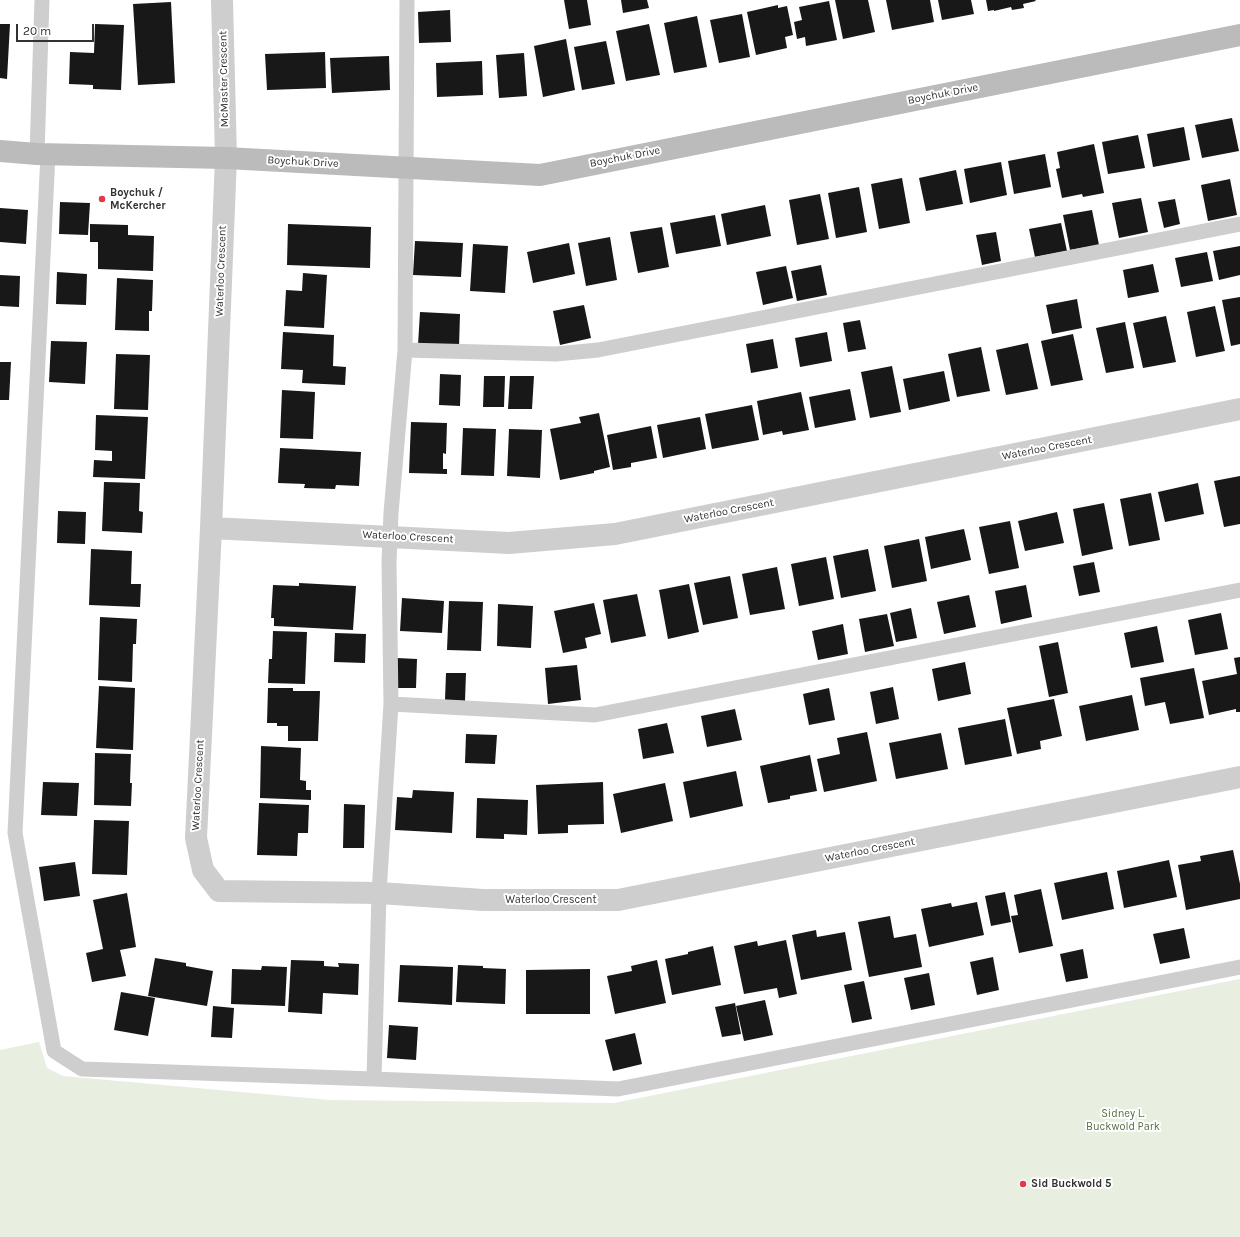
<!DOCTYPE html>
<html>
<head>
<meta charset="utf-8">
<style>
  body { margin:0 }
  #map { position:relative; width:1240px; height:1237px; overflow:hidden; background:#fff; font-family:Karla,sans-serif }
  canvas { display:block }
  .scale { position:absolute; left:16px; top:24px; width:78px; height:18px; box-sizing:border-box; border:2px solid #313131; border-top:0; padding-left:5px; font-size:12px; line-height:14px; white-space:nowrap; color:#313131; -webkit-text-stroke:3px #fff; paint-order:stroke }
</style>
</head>
<body>
<div id="map">
<canvas width="1240" height="1237"></canvas>
<div class="scale">20 m</div>
</div>
<script>
const c = document.querySelector('canvas').getContext('2d');
c.lineJoin = 'round';
function fill(path, color) { c.fillStyle = color; c.fill(path, 'evenodd'); }
const toPath = rows => new Path2D(rows.map(r => 'M' + r).join(''));
function stroke(path, color, width, dash) { c.strokeStyle = color; c.lineWidth = width; c.lineCap = dash ? 'butt' : 'round'; c.setLineDash(dash || []); c.stroke(path); }
function write(font, color, halo, rows, align = 'center') {
  c.font = font + ' Karla,sans-serif'; c.lineWidth = 4; c.setLineDash([]); c.textBaseline = 'middle'; c.strokeStyle = halo; c.fillStyle = color; for (const [text, x, y, turn = 0] of rows) {
    c.save(); c.translate(x, y); c.rotate((+turn || 0) * Math.PI / 180); c.textAlign = isNaN(turn) ? turn : align; if (halo) c.strokeText(text, 0, 0); c.fillText(text, 0, 0); c.restore();
  }
}
fill(toPath([
  [1240,979,1240,1237,0,1237,0,1050,39,1042,47,1068,63,1076,330,1100,614,1103]
]), '#e8eee0');
fill(toPath([
  [564,0,587,0,591,25,569,29],
  [621,0,647,0,649,8,623,13],
  [835,0,868,0,875,32,843,39],
  [886,0,930,0,934,22,892,30],
  [938,0,971,0,974,14,942,20],
  [986,0,1035,0,1036,1,1023,4,1024,8,1012,10,1011,7,994,11,994,10,988,11],
  [829,1,837,40,806,46,805,37,797,39,794,22,802,20,799,7],
  [171,2,175,83,138,85,133,4],
  [778,5,778,8,787,6,793,35,785,37,787,48,756,55,747,12],
  [450,10,451,42,419,43,418,12],
  [742,14,750,57,719,63,710,20],
  [697,16,707,67,674,73,664,23],
  [0,24,10,24,7,79,0,78],
  [95,24,124,25,121,90,93,89,93,85,69,84,70,52,94,53],
  [649,24,660,75,626,81,616,31],
  [566,39,575,90,543,97,534,46],
  [606,41,615,84,582,90,574,47],
  [325,52,326,88,267,90,265,54],
  [524,53,527,96,499,98,496,55],
  [389,56,390,90,332,93,330,58],
  [482,61,483,95,437,97,436,63],
  [1232,118,1239,151,1202,158,1195,125],
  [1184,127,1190,160,1153,167,1147,134],
  [1138,135,1145,168,1108,174,1102,142],
  [1094,144,1104,193,1083,197,1082,194,1062,198,1056,169,1060,168,1057,152],
  [1045,154,1051,187,1014,194,1008,161],
  [1001,162,1007,195,970,203,964,169],
  [956,170,963,204,926,211,919,178],
  [902,178,910,223,879,229,871,184],
  [1230,179,1237,215,1208,221,1201,185],
  [859,187,867,232,836,238,828,193],
  [820,194,829,239,797,245,789,200],
  [1141,198,1148,232,1119,238,1112,203],
  [1175,199,1180,224,1164,228,1158,202],
  [60,202,90,203,88,235,59,234],
  [765,205,771,236,727,245,721,214],
  [0,208,28,210,26,244,0,242],
  [1092,210,1099,245,1070,250,1063,215],
  [715,215,721,246,676,254,670,223],
  [1061,223,1067,251,1035,257,1029,229],
  [90,224,128,225,128,235,154,236,153,271,98,269,98,242,90,242],
  [288,224,371,227,370,268,287,265],
  [662,227,669,267,638,273,630,232],
  [996,232,1001,261,982,265,976,235],
  [610,237,617,280,586,286,578,243],
  [415,241,463,243,461,277,413,275],
  [569,243,575,274,533,283,527,252],
  [473,244,508,246,505,293,470,291],
  [1240,246,1240,275,1219,280,1213,251],
  [1207,252,1213,281,1181,287,1175,258],
  [1153,264,1159,292,1128,298,1123,270],
  [821,265,827,295,797,301,791,271],
  [786,266,793,298,763,305,756,272],
  [57,272,87,274,86,305,56,304],
  [303,273,327,275,324,328,284,326,286,290,302,291],
  [0,275,20,276,19,307,0,306],
  [117,278,153,280,152,311,149,311,149,331,115,330],
  [1240,297,1240,344,1231,346,1222,300],
  [1077,299,1082,328,1052,334,1046,305],
  [584,305,591,338,560,345,553,311],
  [1215,306,1225,351,1196,357,1187,312],
  [420,312,460,314,459,347,418,345],
  [1166,316,1176,362,1143,368,1133,323],
  [860,320,866,349,848,352,843,323],
  [1125,322,1134,368,1106,373,1096,328],
  [283,332,334,335,333,366,346,367,345,385,302,383,303,370,281,369],
  [827,332,832,361,800,367,795,338],
  [1073,334,1083,380,1051,386,1041,341],
  [773,339,778,368,751,373,746,344],
  [51,341,87,342,85,384,49,382],
  [1028,343,1038,389,1006,395,996,350],
  [981,347,990,391,957,397,948,354],
  [116,354,150,355,148,410,114,409],
  [0,362,11,362,9,400,0,400],
  [892,366,901,412,870,418,861,372],
  [944,371,950,401,909,410,903,379],
  [440,374,461,375,460,406,439,405],
  [484,376,505,376,504,407,483,407],
  [510,376,534,376,532,409,508,409],
  [850,389,856,420,815,428,809,397],
  [282,390,315,392,313,439,280,438],
  [801,392,809,430,783,435,782,431,763,435,757,401],
  [752,405,759,440,712,449,705,414],
  [599,413,610,467,594,471,594,473,560,480,550,429,581,423,579,417],
  [96,415,148,417,145,479,93,477,94,460,112,461,112,451,95,450],
  [700,417,706,449,663,458,657,425],
  [411,422,447,423,446,454,443,453,443,469,447,469,447,474,409,473],
  [651,426,657,458,631,463,631,467,613,470,607,435],
  [463,428,496,429,494,476,461,475],
  [509,429,542,430,540,478,507,476],
  [280,448,361,452,359,486,336,485,335,489,304,488,305,484,278,483],
  [1240,476,1240,524,1224,527,1214,481],
  [104,482,140,483,139,511,143,512,142,533,102,531],
  [1198,483,1204,514,1165,522,1158,492],
  [1151,493,1160,540,1129,546,1120,499],
  [1104,503,1113,549,1082,556,1073,509],
  [58,511,86,512,85,544,57,543],
  [1057,512,1064,543,1025,551,1018,521],
  [1010,521,1019,568,989,574,979,527],
  [964,529,971,560,931,569,925,537],
  [919,539,927,581,892,588,884,546],
  [91,549,132,551,131,584,141,584,140,607,89,605],
  [868,549,876,591,841,598,833,556],
  [826,557,834,599,799,606,791,564],
  [1094,562,1100,592,1079,596,1073,566],
  [777,567,785,609,750,615,742,574],
  [730,576,738,618,703,625,694,583],
  [299,583,356,586,353,630,274,626,274,618,271,618,273,585,299,586],
  [689,584,699,632,668,639,659,590],
  [1026,585,1032,617,1001,624,995,591],
  [637,594,646,636,611,643,603,600],
  [969,595,976,627,944,634,937,602],
  [402,598,444,601,442,633,400,631],
  [449,601,483,602,481,651,447,650],
  [594,603,601,634,585,638,587,648,563,653,554,611],
  [498,604,533,606,531,648,497,646],
  [911,608,917,638,896,642,890,613],
  [1221,613,1228,649,1195,655,1188,620],
  [887,614,894,646,865,652,859,619],
  [100,617,137,619,136,644,133,644,132,682,98,680],
  [843,624,848,654,818,660,812,631],
  [1157,626,1164,662,1131,668,1124,633],
  [273,631,307,632,305,684,268,683,269,659,272,659],
  [335,633,366,634,365,663,334,662],
  [1058,642,1068,693,1049,697,1039,646],
  [1240,657,1240,712,1236,712,1236,709,1209,715,1202,681,1237,674,1234,658],
  [397,658,417,659,416,688,396,688],
  [965,662,971,694,938,701,932,669],
  [577,665,581,700,548,704,545,668],
  [1194,668,1204,718,1170,724,1165,702,1145,706,1140,678],
  [446,673,466,673,465,701,445,700],
  [99,686,135,688,133,750,96,748],
  [893,687,899,719,876,724,870,692],
  [268,688,293,688,293,691,320,691,318,741,288,741,288,726,277,726,277,723,267,723],
  [829,688,835,720,809,725,803,694],
  [1132,695,1139,730,1086,741,1079,706],
  [1054,699,1062,736,1040,741,1041,749,1017,754,1007,708],
  [735,709,742,740,707,747,701,716],
  [1005,719,1012,756,965,765,958,728],
  [667,723,674,753,643,759,638,729],
  [867,732,877,781,824,792,817,759,840,754,837,738],
  [941,733,948,769,896,779,889,743],
  [466,734,497,735,495,764,465,763],
  [261,746,301,748,300,780,306,781,306,790,311,790,311,800,260,798],
  [95,753,131,754,130,783,132,783,131,806,94,805],
  [810,755,817,791,790,796,790,799,768,803,760,766],
  [736,771,743,806,690,818,683,782],
  [43,782,79,783,77,816,41,815],
  [603,782,604,824,568,825,568,833,538,834,536,785],
  [665,783,673,821,621,833,613,794],
  [413,790,454,792,452,833,395,830,397,797,412,798],
  [477,798,528,800,527,835,504,834,504,839,476,838],
  [259,803,309,805,308,833,298,833,297,856,257,855],
  [344,804,365,805,364,848,343,848],
  [94,820,129,821,127,875,92,874],
  [1233,850,1240,884,1240,899,1186,910,1178,865,1201,861,1200,856],
  [1169,860,1177,897,1124,908,1117,871],
  [75,862,80,896,44,901,39,867],
  [1107,872,1114,909,1062,920,1054,883],
  [1041,889,1053,946,1019,953,1011,916,1018,915,1014,895],
  [1005,892,1011,922,991,926,985,896],
  [127,893,136,947,120,950,126,976,92,982,86,953,103,949,93,900],
  [977,902,984,935,929,947,921,909,951,903,952,907],
  [890,916,894,938,916,934,922,967,869,977,858,922],
  [1184,928,1190,958,1160,964,1153,934],
  [816,930,817,937,845,932,852,970,801,980,792,935],
  [786,940,797,994,779,998,777,988,744,994,734,946,757,941,758,946],
  [713,946,721,985,672,995,665,959,688,954,688,952],
  [1083,949,1088,978,1066,982,1060,954],
  [993,957,999,990,977,995,970,962],
  [155,958,186,963,186,966,213,971,207,1006,148,996],
  [291,960,324,961,324,966,339,967,338,963,359,964,358,995,323,993,322,1014,288,1012],
  [657,960,666,1003,615,1014,607,976,632,971,631,966],
  [400,965,453,967,452,1005,398,1002],
  [458,965,483,966,483,968,506,969,505,1004,456,1002],
  [262,966,287,967,285,1006,231,1004,232,969,261,970],
  [590,969,590,1014,526,1014,526,970],
  [929,973,935,1005,911,1010,904,978],
  [864,981,872,1019,852,1023,844,985],
  [121,992,155,998,148,1036,114,1030],
  [765,1000,773,1035,744,1041,736,1006],
  [735,1003,741,1034,722,1037,715,1007],
  [213,1006,234,1008,232,1038,211,1037],
  [389,1025,418,1027,416,1060,387,1058],
  [635,1033,642,1064,613,1071,605,1040]
]), '#181818');
stroke(toPath([
  [37,154,42,0],
  [48,154,15,833,54,1051,82,1069,374,1079,618,1089,1240,967],
  [405,350,556,354,598,350,1240,224],
  [391,704,595,715,1240,590],
  [374,1079,379,893,391,704,389,562,391,513,405,350,407,0]
]), '#cecece', 15);
stroke(toPath([
  [222,0,226,158,211,528,196,838,203,870,219,891,379,893,483,900,618,900,1240,777],
  [211,528,509,543,615,534,1240,409]
]), '#cecece', 22);
stroke(toPath([
  [0,151,37,154,226,158,540,175,1240,35]
]), '#bbb', 22);
for (const [x, y, r, color] of [
  [102,199,4,"#e3394a"],
  [1023,1184,4,"#e3394a"]
]) { const dot = new Path2D(); dot.arc(x, y, r, 0, 2 * Math.PI); c.fillStyle = color; c.fill(dot); stroke(dot, '#fff', 1.5); }
write('11px', '#313131', '#fff', [
  ["McMaster Crescent",224,79,-91],
  ["Boychuk Drive",943,94,-11],
  ["Boychuk Drive",625,157,-11],
  ["Boychuk Drive",303,162,3],
  ["Waterloo Crescent",221,271,-88],
  ["Waterloo Crescent",1047,448,-11],
  ["Waterloo Crescent",729,511,-11],
  ["Waterloo Crescent",408,537,3],
  ["Waterloo Crescent",198,785,-87],
  ["Waterloo Crescent",870,850,-11],
  ["Waterloo Crescent",551,900]
]);
write('bold 11px', '#313131', '#fff', [
  ["Boychuk /",110,193],
  ["McKercher",110,206],
  ["Sid Buckwold 5",1031,1184]
], 'left');
write('11px', '#566d3f', '#fff', [
  ["Sidney L.",1123,1114],
  ["Buckwold Park",1123,1127]
]);
</script>
</body>
</html>
